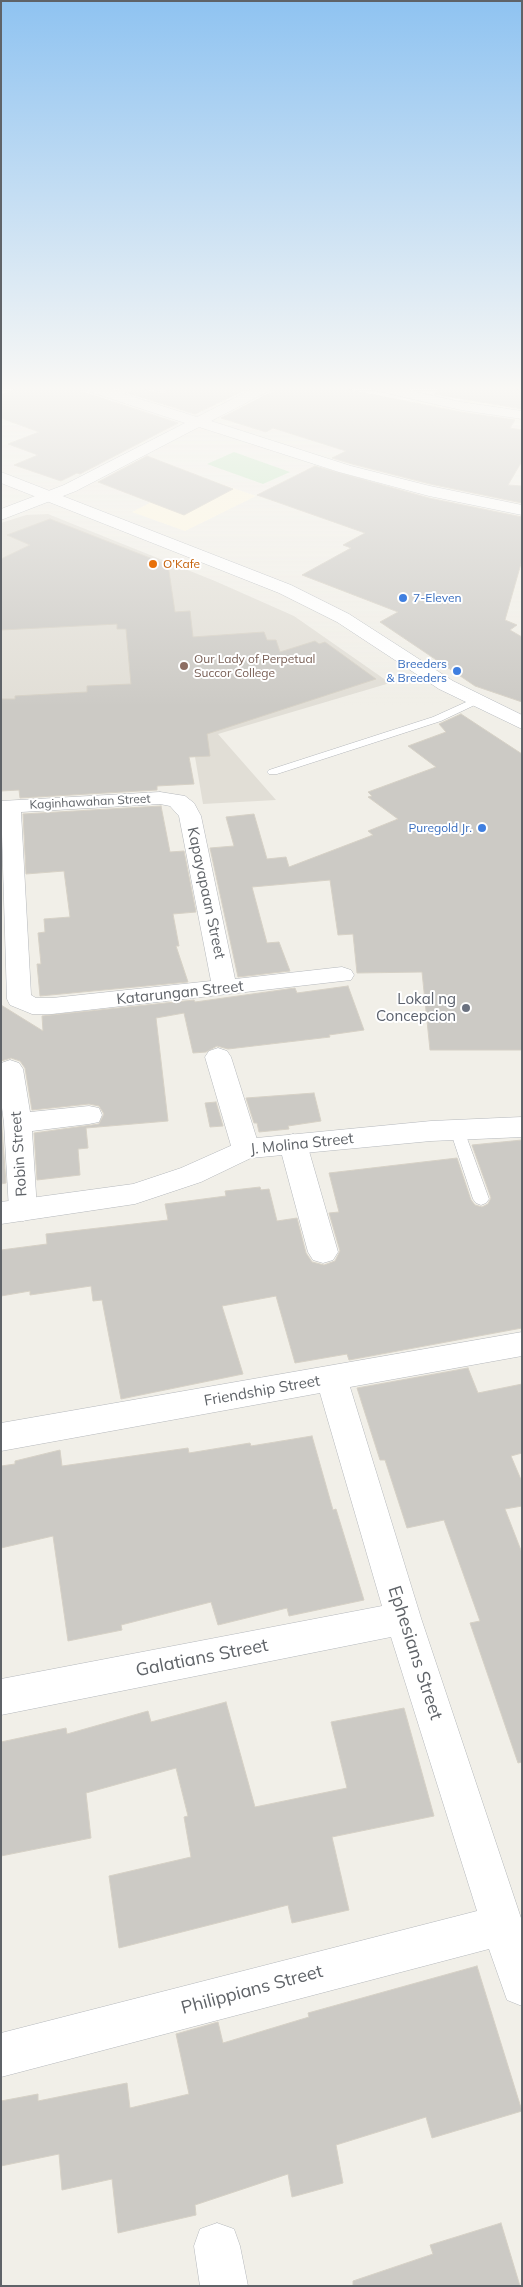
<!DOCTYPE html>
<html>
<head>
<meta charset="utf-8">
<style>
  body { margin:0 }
  #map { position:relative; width:523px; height:2287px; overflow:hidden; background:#f1efe8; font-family:Mulish,sans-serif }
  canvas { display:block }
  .frame { position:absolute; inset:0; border:2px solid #5f6368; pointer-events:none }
</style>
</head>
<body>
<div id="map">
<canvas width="523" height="2287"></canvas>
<div class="frame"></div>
</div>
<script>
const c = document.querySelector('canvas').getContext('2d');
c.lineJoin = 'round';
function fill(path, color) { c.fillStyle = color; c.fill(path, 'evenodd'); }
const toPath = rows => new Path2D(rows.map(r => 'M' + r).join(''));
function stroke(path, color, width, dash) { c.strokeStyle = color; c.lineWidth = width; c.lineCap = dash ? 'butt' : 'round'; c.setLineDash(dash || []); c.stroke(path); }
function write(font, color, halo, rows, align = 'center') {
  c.font = font + ' Mulish,sans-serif'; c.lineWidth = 4; c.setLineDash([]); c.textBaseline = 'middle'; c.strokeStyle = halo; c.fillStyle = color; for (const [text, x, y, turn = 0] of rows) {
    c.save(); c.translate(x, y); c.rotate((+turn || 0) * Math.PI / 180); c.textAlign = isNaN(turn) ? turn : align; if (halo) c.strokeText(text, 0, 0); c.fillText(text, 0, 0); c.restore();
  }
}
fill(toPath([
  [201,477,256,496,185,531,132,512]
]), '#fef7e0');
fill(toPath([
  [48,514,215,581,294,616,390,683,218,734,276,800,203,804,195,757,1,767,1,523,26,515]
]), '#e1ded6');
fill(toPath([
  [234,452,290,472,263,484,207,464]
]), '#c5e8c5');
const building = toPath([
  [24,386,80,386,83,392,178,423,80,474,77,473,61,481,14,465,38,455,8,444,39,432,1,418,1,395,24,386],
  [138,386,140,389,163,394,169,389,161,386,253,386,195,414,128,393,138,386],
  [275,386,329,386,461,412,515,420,510,428,522,430,522,461,508,485,522,486,522,503,430,484,352,464,332,458,346,451,273,428,266,432,221,418,272,392,275,386],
  [442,386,497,386,522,391,522,409,434,394,442,386],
  [147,456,233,489,184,515,98,482,147,456],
  [315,466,429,498,522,517,522,560,505,620,517,625,510,630,522,637,522,702,475,686,380,622,398,612,302,575,351,548,343,545,365,533,257,495,315,466],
  [50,519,168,565,175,612,190,611,193,637,264,632,267,640,276,640,280,652,315,641,319,644,325,642,376,679,207,734,210,756,189,757,194,784,157,786,157,790,20,798,19,790,1,791,1,699,15,699,15,696,87,692,87,686,131,684,126,629,117,629,117,624,1,630,1,559,30,545,7,535,50,519],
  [461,714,522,754,522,1050,430,1050,422,972,357,973,353,934,338,935,330,880,252,887,267,943,279,942,290,971,238,977,210,848,234,846,226,817,254,814,267,859,286,857,289,867,373,835,368,831,398,819,368,797,372,796,368,792,436,767,408,746,446,732,439,724,461,714],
  [161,806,170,852,184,851,196,912,173,914,179,946,176,946,188,982,40,996,37,964,41,964,38,933,45,932,44,919,70,917,64,871,26,874,23,814,161,806],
  [348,986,364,1030,329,1035,330,1037,228,1049,217,1046,206,1052,193,1053,184,1013,156,1018,168,1121,86,1128,88,1148,78,1149,80,1175,37,1180,34,1133,99,1124,104,1114,99,1106,89,1104,32,1110,25,1068,20,1061,11,1058,1,1061,1,1005,43,1031,42,1016,194,1000,195,1002,295,988,297,993,348,986],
  [314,1093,321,1121,288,1126,289,1129,259,1132,257,1123,254,1123,246,1098,314,1093],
  [216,1102,223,1126,210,1127,205,1103,216,1102],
  [1,1116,6,1183,1,1184,1,1116],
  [522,1140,522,1328,349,1360,347,1354,295,1363,276,1296,222,1306,243,1374,121,1399,102,1300,93,1301,91,1286,30,1295,30,1291,1,1296,1,1250,47,1244,46,1234,168,1220,165,1204,226,1196,225,1191,260,1187,261,1190,269,1189,277,1221,297,1218,306,1253,312,1262,324,1265,335,1261,340,1251,329,1213,339,1212,329,1173,457,1158,471,1200,475,1205,482,1207,488,1204,491,1198,472,1145,522,1140],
  [468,1368,478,1393,522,1384,522,1453,511,1456,522,1482,522,1506,505,1509,522,1553,522,1762,518,1763,470,1623,480,1621,444,1520,407,1528,385,1460,380,1460,357,1388,468,1368],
  [312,1436,333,1510,336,1509,364,1600,289,1616,287,1608,218,1625,211,1602,121,1625,122,1630,68,1641,53,1536,1,1548,1,1466,15,1464,15,1461,60,1450,62,1466,188,1448,189,1453,250,1443,251,1446,312,1436],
  [226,1702,255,1807,347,1788,331,1722,404,1708,434,1816,332,1837,349,1910,292,1923,288,1905,119,1948,109,1876,191,1857,184,1817,188,1816,176,1768,86,1793,91,1838,1,1856,1,1742,66,1728,67,1734,148,1711,151,1722,226,1702],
  [477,1966,522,2111,432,2138,426,2117,336,2145,343,2183,292,2197,288,2174,195,2205,196,2215,118,2233,112,2179,62,2190,59,2154,1,2166,1,2101,38,2094,38,2101,127,2083,130,2108,189,2094,176,2034,218,2022,223,2043,309,2017,308,2013,477,1966],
  [501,2223,520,2286,353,2286,353,2281,433,2254,430,2245,501,2223]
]);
fill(building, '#cccac5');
stroke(building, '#d6d1c6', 1);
const service = toPath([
  [127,387,136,387,117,397,110,395,127,387],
  [140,387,156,387,167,390,163,392,140,387],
  [475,698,479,699,479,703,441,721,277,774,269,774,267,772,269,770,433,717,475,698],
  [457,1125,462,1126,464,1130,489,1199,486,1203,481,1205,476,1203,473,1199,450,1130,452,1126,457,1125]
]);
const minor = toPath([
  [82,387,102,387,197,417,256,387,273,387,271,390,211,421,351,466,430,486,522,505,522,515,429,496,339,472,199,427,76,491,1,520,1,509,64,485,185,423,84,390,82,387],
  [370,387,394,387,461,402,522,411,522,419,461,410,372,390,370,387],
  [160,792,185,796,194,803,201,816,235,979,342,967,351,970,354,975,351,980,52,1014,32,1014,10,1005,7,999,1,801,160,792],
  [160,804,170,806,179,816,211,981,52,998,36,998,31,995,21,812,160,804],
  [218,1048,227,1051,231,1057,260,1149,256,1156,246,1159,236,1156,232,1149,205,1057,209,1051,218,1048],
  [10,1060,19,1063,23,1069,30,1112,89,1106,99,1108,102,1115,99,1122,89,1124,32,1131,37,1210,33,1217,23,1221,13,1217,9,1210,4,1123,1,1100,1,1063,10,1060],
  [293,1134,303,1137,307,1144,338,1252,333,1260,323,1263,313,1260,308,1252,279,1144,283,1137,293,1134],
  [522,1332,522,1356,350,1387,421,1618,522,1921,522,2006,507,2000,489,1949,1,2077,1,2033,477,1911,391,1637,1,1715,1,1679,382,1606,320,1393,1,1451,1,1423,522,1332],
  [217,2223,234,2229,240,2246,248,2286,200,2286,194,2246,200,2229,217,2223]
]);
const tertiary = toPath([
  [522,1117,522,1137,431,1141,251,1158,201,1182,135,1204,1,1224,1,1202,133,1184,181,1168,246,1139,431,1121,522,1117]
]);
const secondary = toPath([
  [1,472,291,585,349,614,453,681,522,715,522,729,439,689,337,622,279,593,1,483,1,472]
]);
stroke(service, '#b5b8bc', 1);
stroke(minor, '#b5b8bc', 1);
stroke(tertiary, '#b5b8bc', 1);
stroke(secondary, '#b6babf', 1);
fill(service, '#fff');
fill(minor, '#fff');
fill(tertiary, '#fff');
fill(secondary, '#fff');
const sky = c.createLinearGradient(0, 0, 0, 707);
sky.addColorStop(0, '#8fc3f1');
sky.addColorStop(0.55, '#f9f8f5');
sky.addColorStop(1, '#f9f8f500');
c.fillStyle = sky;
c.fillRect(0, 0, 523, 707);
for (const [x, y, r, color] of [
  [153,564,5,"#e8710a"],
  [403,598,5,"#3f7fe0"],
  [184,666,5,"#8d6e63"],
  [457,671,5,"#3f7fe0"],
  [482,828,5,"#3f7fe0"],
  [466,1008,5,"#6b7280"]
]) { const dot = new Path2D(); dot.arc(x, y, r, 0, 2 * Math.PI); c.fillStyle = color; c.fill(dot); stroke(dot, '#fff', 2); }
write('12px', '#c56008', '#fff', [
  ["O’Kafe",163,564]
], 'left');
write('12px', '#366cbe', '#fff', [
  ["7-Eleven",413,598,"left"],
  ["Breeders",447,664],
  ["& Breeders",447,678],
  ["Puregold Jr.",472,828]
], 'right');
write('12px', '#785e54', '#fff', [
  ["Our Lady of Perpetual",194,659],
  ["Succor College",194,673]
], 'left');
write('12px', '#5f6368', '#fff', [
  ["Kaginhawahan Street",90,802,-3]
]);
write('15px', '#5f6368', '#fff', [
  ["Kapayapaan Street",206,893,78],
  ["Katarungan Street",180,993,-6],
  ["J. Molina Street",302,1144,-6],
  ["Robin Street",19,1154,-94],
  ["Friendship Street",262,1391,-10]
]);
write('15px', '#5b616d', '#fff', [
  ["Lokal ng",456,999],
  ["Concepcion",456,1016]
], 'right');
write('18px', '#5f6368', '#fff', [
  ["Ephesians Street",415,1653,72],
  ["Galatians Street",202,1658,-11],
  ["Philippians Street",252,1990,-15]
]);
</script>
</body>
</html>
